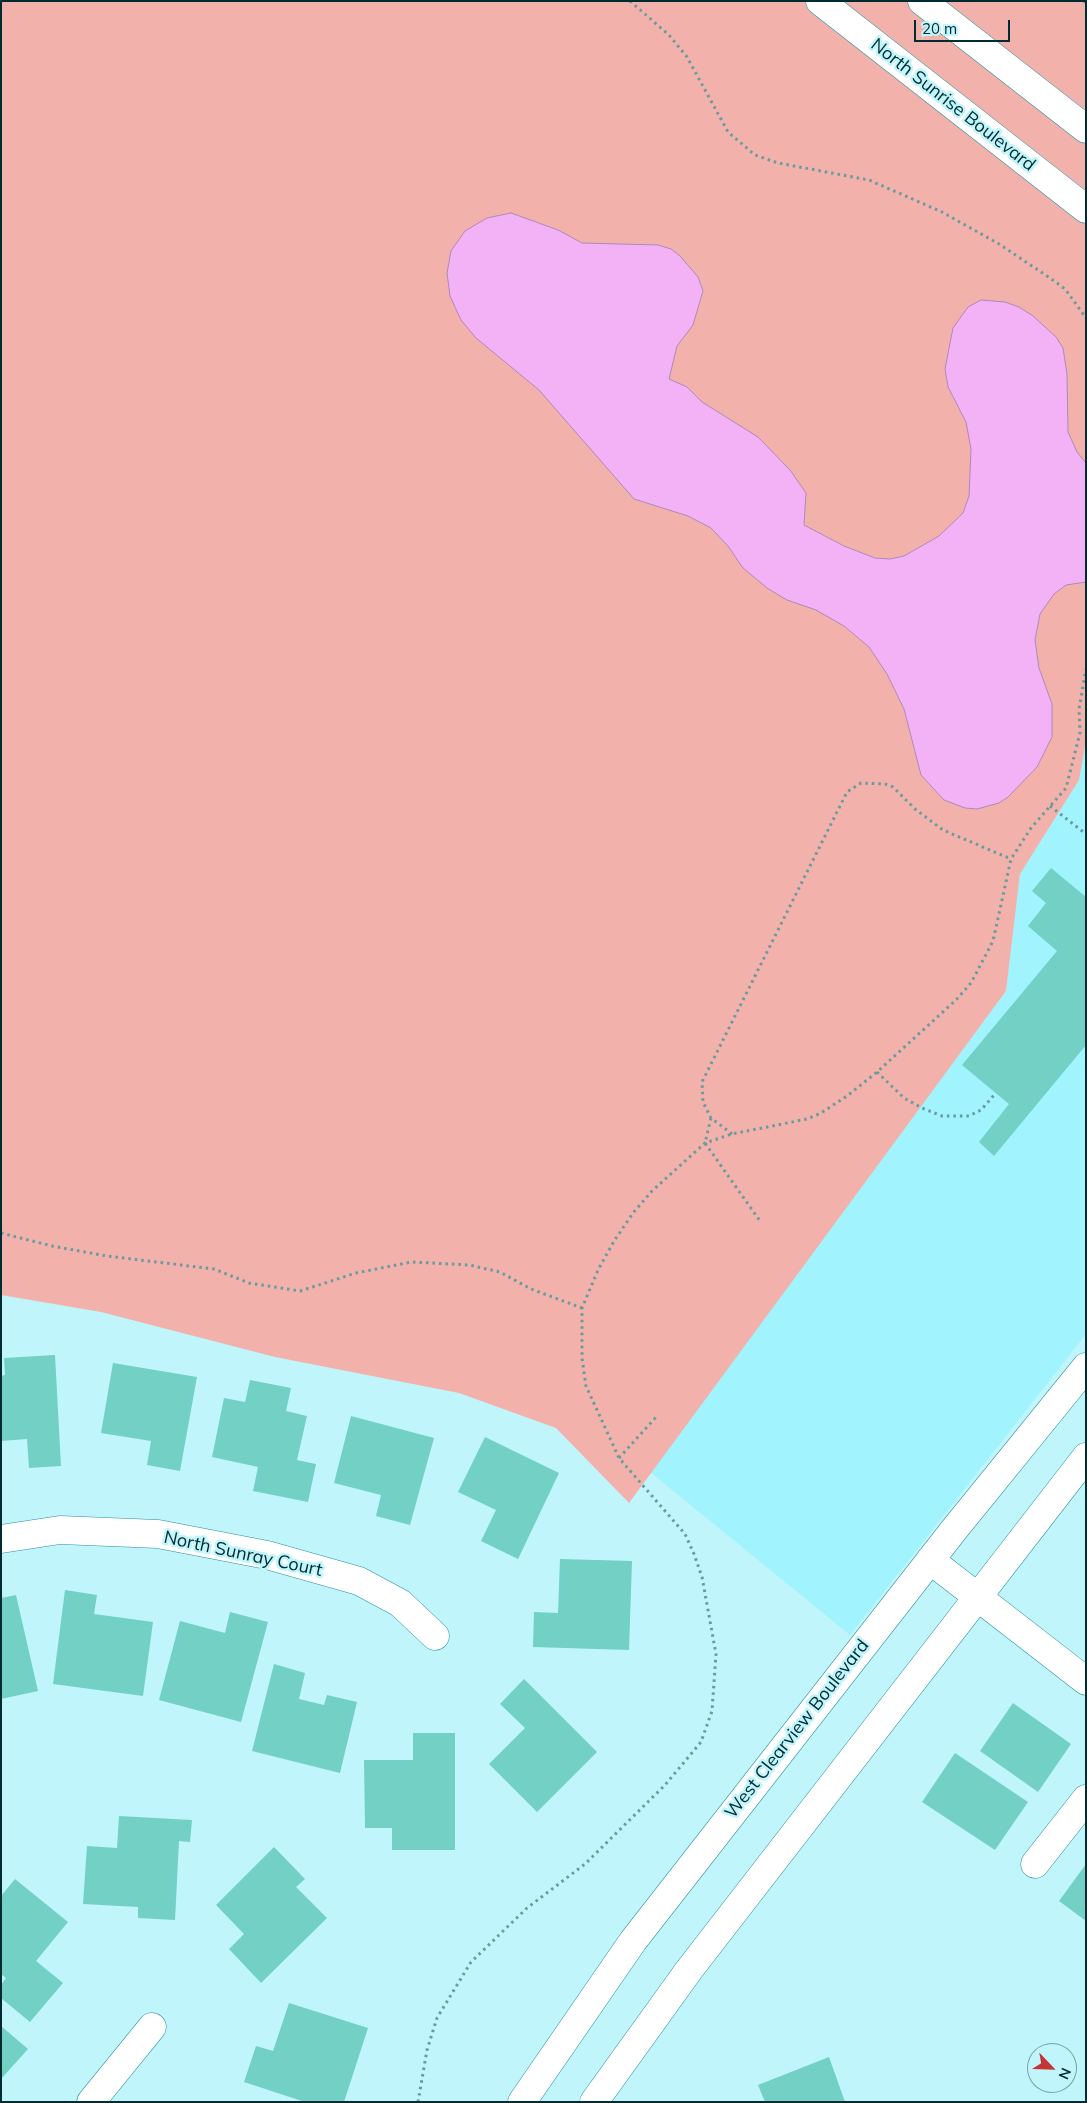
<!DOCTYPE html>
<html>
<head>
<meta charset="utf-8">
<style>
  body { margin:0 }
  #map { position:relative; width:1087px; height:2103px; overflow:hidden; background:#c0f5fc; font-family:Mulish,sans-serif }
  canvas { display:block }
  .frame { position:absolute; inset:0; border:2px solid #002b30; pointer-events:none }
  .north { position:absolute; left:1027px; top:2043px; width:50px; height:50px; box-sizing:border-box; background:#c0f5fc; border:1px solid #73a4aa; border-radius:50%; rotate:114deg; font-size:14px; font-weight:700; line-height:20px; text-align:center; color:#002b30 }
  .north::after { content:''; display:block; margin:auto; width:18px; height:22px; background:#c43534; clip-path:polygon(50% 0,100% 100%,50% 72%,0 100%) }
  .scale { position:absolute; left:914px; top:20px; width:96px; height:22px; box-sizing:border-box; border:2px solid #002b30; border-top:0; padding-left:6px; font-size:15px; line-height:18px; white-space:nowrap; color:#002b30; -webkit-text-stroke:4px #c0f5fc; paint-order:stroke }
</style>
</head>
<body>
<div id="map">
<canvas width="1087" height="2103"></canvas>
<div class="frame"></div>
<div class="north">N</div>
<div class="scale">20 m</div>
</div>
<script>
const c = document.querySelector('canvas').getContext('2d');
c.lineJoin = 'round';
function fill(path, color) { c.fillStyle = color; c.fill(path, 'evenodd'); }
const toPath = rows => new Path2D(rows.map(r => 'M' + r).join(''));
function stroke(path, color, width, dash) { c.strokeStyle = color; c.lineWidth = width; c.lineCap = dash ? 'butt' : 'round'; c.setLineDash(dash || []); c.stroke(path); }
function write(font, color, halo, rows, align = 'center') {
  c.font = font + ' Mulish,sans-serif'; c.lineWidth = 5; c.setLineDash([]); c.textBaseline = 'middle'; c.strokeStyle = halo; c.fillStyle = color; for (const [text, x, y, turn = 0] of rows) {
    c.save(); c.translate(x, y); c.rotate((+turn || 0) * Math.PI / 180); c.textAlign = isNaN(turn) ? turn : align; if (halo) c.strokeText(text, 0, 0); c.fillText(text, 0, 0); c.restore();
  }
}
fill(toPath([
  [1086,741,1086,1334,850,1635,650,1472,1006,991,1020,874,1079,780]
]), '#a1f3fd');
fill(toPath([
  [1,1,1086,1,1086,741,1079,780,1020,874,1006,991,629,1503,556,1428,459,1393,275,1357,101,1312,1,1295]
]), '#f2b2ab');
const water = toPath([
  [511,213,558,230,582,243,658,245,671,249,680,256,698,277,703,291,693,325,677,346,669,379,687,387,702,402,758,437,790,470,806,493,804,525,844,546,875,558,890,559,904,556,939,536,963,513,969,496,971,449,966,422,948,387,945,369,953,328,968,307,981,300,1005,302,1019,307,1033,316,1056,337,1063,348,1067,374,1068,432,1077,452,1086,463,1086,582,1066,585,1054,594,1040,614,1035,640,1039,668,1052,704,1052,737,1037,767,1008,797,999,803,977,809,965,808,944,800,921,775,904,709,887,674,869,647,844,626,816,610,787,600,767,588,743,568,728,546,711,528,688,516,634,499,539,390,476,338,461,320,450,296,447,273,451,251,465,231,487,218,511,213]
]);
fill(water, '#f4b2f6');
stroke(water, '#ab8abb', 1);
fill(toPath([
  [1051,868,1086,897,1086,1045,994,1156,979,1142,1009,1104,962,1065,1057,951,1028,926,1046,903,1032,891],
  [55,1355,61,1466,29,1468,27,1439,1,1441,1,1376,5,1375,4,1358],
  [113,1363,197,1377,180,1471,147,1465,151,1441,101,1433],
  [250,1380,291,1388,286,1411,307,1416,297,1460,316,1464,308,1502,253,1491,258,1467,212,1457,224,1398,245,1402],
  [351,1416,434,1438,410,1525,376,1516,381,1495,334,1483],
  [485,1437,559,1473,518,1559,481,1541,496,1510,458,1492],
  [560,1559,632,1561,629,1650,533,1647,534,1612,558,1613],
  [65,1590,97,1595,94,1614,153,1622,143,1696,53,1684],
  [16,1595,38,1691,1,1699,1,1598],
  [230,1612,268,1622,241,1722,159,1700,180,1621,225,1633],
  [274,1664,305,1673,299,1699,324,1705,327,1695,357,1702,340,1773,252,1751],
  [524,1679,597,1752,537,1812,489,1764,525,1728,500,1704],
  [1013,1703,1071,1744,1038,1792,980,1751],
  [413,1733,455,1733,455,1850,392,1850,392,1828,365,1828,364,1760,413,1760],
  [955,1753,1028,1802,995,1850,922,1802],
  [119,1816,192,1820,190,1842,179,1841,175,1920,138,1918,138,1907,83,1904,87,1846,117,1848],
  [274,1847,305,1879,296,1887,327,1918,261,1983,229,1949,244,1934,216,1905],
  [1086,1864,1086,1921,1059,1901],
  [15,1879,68,1922,36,1961,63,1983,30,2022,1,1998,1,1985,6,1978,1,1974,1,1896],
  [289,2003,368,2028,344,2102,305,2102,244,2082,256,2046,273,2051],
  [1,2026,28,2049,1,2079],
  [829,2057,845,2102,765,2102,758,2085]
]), '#72d0c5');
const minor = toPath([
  [820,1,1086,209],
  [922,1,1086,129],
  [1,1539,60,1530,158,1534,267,1555,359,1581,400,1603,435,1636],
  [930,1560,1086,1681],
  [1035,1864,1086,1799],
  [91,2102,152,2027],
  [522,2102,633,1941,953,1531,1086,1367],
  [594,2102,689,1970,1086,1457]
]);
stroke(minor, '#2a909b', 29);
stroke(toPath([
  [630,1,669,35,687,57,728,132,755,155,778,163,869,180,942,212,999,244,1050,278,1065,289,1086,318],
  [1084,1,1086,3],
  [1050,806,1086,834],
  [877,1072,904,1098,922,1108,942,1116,969,1116,981,1110,995,1094],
  [711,1118,705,1143,760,1221],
  [732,1134,711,1118,703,1102,702,1082,847,792,861,783,885,784,893,787,915,809,943,830,1011,859],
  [1,1233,52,1246,107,1256,214,1269,249,1283,300,1291,356,1273,412,1262,469,1265,500,1272,531,1289,582,1308],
  [619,1458,657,1416],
  [418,2102,427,2050,437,2018,471,1962,527,1908,585,1864,665,1785,701,1742,712,1711,716,1654,702,1577,694,1554,685,1534,619,1458,586,1386,582,1358,582,1308,598,1270,614,1241,633,1213,652,1191,705,1143,732,1134,807,1119,821,1113,847,1096,877,1072,956,1000,971,983,993,941,1011,859,1031,828,1066,788,1080,733,1079,709,1086,669]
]), '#699aa0', 3, [2.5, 4]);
stroke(minor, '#fff', 28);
write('18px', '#002b30', '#c0f5fc', [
  ["North Sunrise Boulevard",953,105,38],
  ["North Sunray Court",243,1554,12],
  ["West Clearview Boulevard",797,1729,-52]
]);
</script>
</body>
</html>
